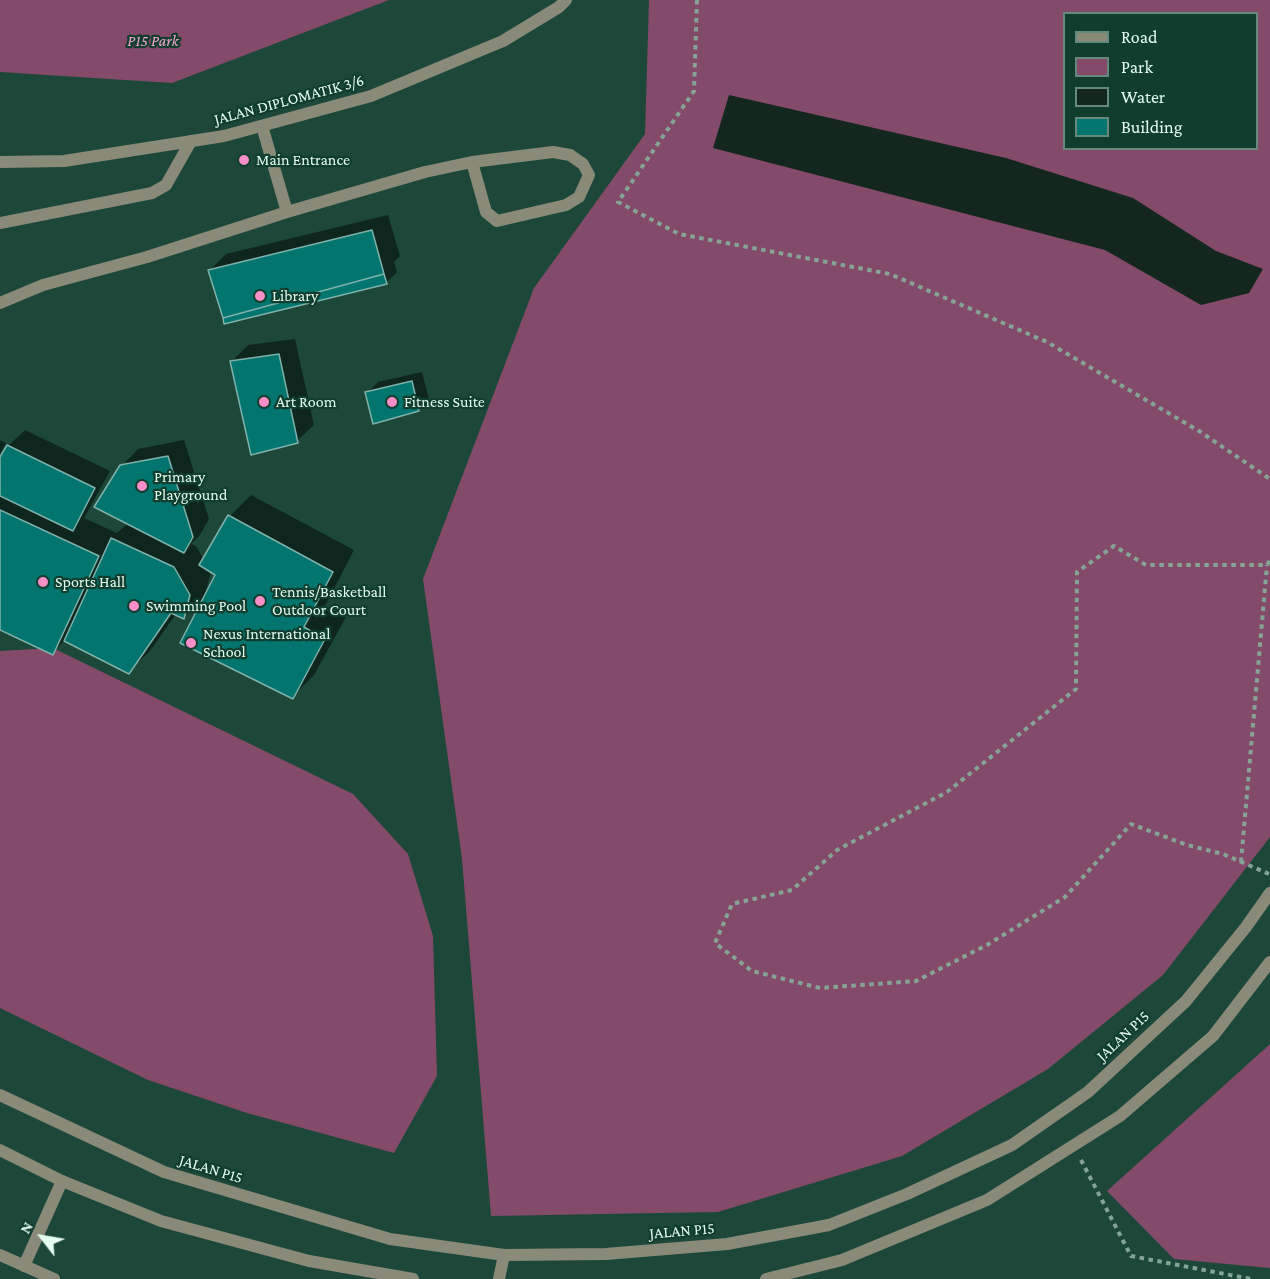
<!DOCTYPE html>
<html>
<head>
<meta charset="utf-8">
<style>
  body { margin:0 }
  #map { position:relative; width:1270px; height:1279px; overflow:hidden; background:#1d4839; font-family:"Crimson Pro",serif }
  canvas { display:block }
  .legend { position:absolute; left:1063px; top:12px; width:195px; height:138px; box-sizing:border-box; background:#113d2f; border:2px solid #65897c; margin:0; padding:8px 10px; list-style:none; font-size:18px; color:#e4fbf0 }
  .legend li { display:flex; align-items:center; gap:12px; height:30px }
  .legend b { width:30px; border:2px solid #65897c }
  .north { position:absolute; left:12px; top:1207px; width:60px; height:60px; -webkit-text-stroke:4px #113d2f; paint-order:stroke; rotate:301deg; font-size:16px; font-weight:700; line-height:24px; text-align:center; color:#e4fbf0 }
  .north::after { content:''; display:block; margin:auto; width:21px; height:27px; background:#e4fbf0; clip-path:polygon(50% 0,100% 100%,50% 72%,0 100%) }
</style>
</head>
<body>
<div id="map">
<canvas width="1270" height="1279"></canvas>
<ul class="legend">
<li><b style="height:8px;background:#8a8a79"></b>Road</li>
<li><b style="height:16px;background:#844a69"></b>Park</li>
<li><b style="height:16px;background:#13271f"></b>Water</li>
<li><b style="height:16px;background:#02756e"></b>Building</li>
</ul>
<div class="north">N</div>
</div>
<script>
const c = document.querySelector('canvas').getContext('2d');
c.lineJoin = 'round';
function fill(path, color) { c.fillStyle = color; c.fill(path, 'evenodd'); }
const toPath = rows => new Path2D(rows.map(r => 'M' + r).join(''));
function stroke(path, color, width, dash) { c.strokeStyle = color; c.lineWidth = width; c.lineCap = dash ? 'butt' : 'round'; c.setLineDash(dash || []); c.stroke(path); }
function write(font, color, halo, rows, align = 'center') {
  c.font = font + ' "Crimson Pro",serif'; c.lineWidth = 4.5; c.setLineDash([]); c.textBaseline = 'middle'; c.strokeStyle = halo; c.fillStyle = color; for (const [text, x, y, turn = 0] of rows) {
    c.save(); c.translate(x, y); c.rotate((+turn || 0) * Math.PI / 180); c.textAlign = isNaN(turn) ? turn : align; if (halo) c.strokeText(text, 0, 0); c.fillText(text, 0, 0); c.restore();
  }
}
fill(toPath([
  [0,0,389,0,172,83,0,72],
  [649,0,1270,0,1270,837,1163,975,1048,1069,902,1156,718,1212,491,1216,462,859,423,579,534,288,645,134],
  [1064,14,1256,14,1256,148,1064,148],
  [53,648,353,794,408,854,433,936,437,1076,394,1153,247,1113,148,1080,0,1008,0,651],
  [1270,1044,1270,1268,1174,1259,1107,1191]
]), '#844a69');
fill(toPath([
  [729,95,1006,158,1133,198,1216,251,1263,269,1249,293,1201,305,1105,250,713,148]
]), '#13271f');
fill(toPath([
  [388,215,400,256,394,262,397,272,386,283,210,270,226,254],
  [295,339,314,425,297,441,232,361,248,345],
  [422,372,429,399,419,410,367,393,378,382],
  [25,430,110,471,84,518,117,533,128,523,122,466,138,449,184,440,209,519,200,535,191,544,196,546,204,560,230,516,251,495,354,550,325,606,346,617,314,675,292,697,205,596,184,617,176,614,150,651,128,672,65,640,52,653,0,627,0,460,8,446],
  [211,571,217,574,207,592,206,591],
  [0,440,6,443,0,454]
]), '#0007');
const building = toPath([
  [372,230,384,274,223,318,208,270,372,230],
  [384,274,387,284,224,324,223,318,384,274],
  [279,354,298,443,251,455,230,361,279,354],
  [412,381,419,411,373,424,365,392,412,381],
  [7,445,95,488,73,531,0,496,0,457,7,445],
  [168,456,193,537,184,553,94,507,120,465,168,456],
  [0,510,99,556,53,655,0,630,0,510],
  [228,515,333,572,304,627,325,639,293,699,180,643,215,575,199,565,228,515],
  [111,538,174,567,190,595,184,619,171,613,129,674,64,641,111,538]
]);
fill(building, '#02756e');
stroke(building, '#7eb1ab', 1.5);
stroke(toPath([
  [697,0,694,91,618,202,679,234,890,274,1047,342,1199,431,1270,479],
  [1241,862,1267,565],
  [1269,874,1223,854,1187,845,1131,824,1065,897,987,945,916,981,820,988,752,971,715,943,732,904,792,890,837,850,947,792,1076,689,1077,572,1114,546,1146,565,1267,565,1270,560],
  [1081,1160,1131,1256,1251,1279]
]), '#84a497', 4, [4.5, 4.5]);
stroke(toPath([
  [262,126,287,212],
  [0,223,152,193,166,185,191,141],
  [0,303,43,285,147,257,287,212,425,172,472,162,553,152,570,155,583,164,589,175,579,197,566,205,497,221,486,212,472,162]
]), '#8a8a79', 12);
stroke(toPath([
  [0,162,64,161,224,136,371,96,503,41,559,7,566,0],
  [0,1255,54,1279],
  [24,1266,62,1181]
]), '#8a8a79', 12);
stroke(toPath([
  [0,1095,164,1172,390,1239,504,1255,606,1254,727,1244,829,1225,907,1194,1012,1145,1088,1092,1186,1001,1246,927,1270,893],
  [0,1150,62,1181,161,1221,309,1261,413,1279],
  [499,1279,504,1255],
  [766,1279,842,1260,987,1200,1120,1116,1213,1036,1270,962]
]), '#8a8a79', 12);
for (const [x, y, r, color] of [
  [244,160,6,"#f98fc8"],
  [260,296,6,"#f98fc8"],
  [264,402,6,"#f98fc8"],
  [392,402,6,"#f98fc8"],
  [142,486,6,"#f98fc8"],
  [43,582,6,"#f98fc8"],
  [260,601,6,"#f98fc8"],
  [134,606,6,"#f98fc8"],
  [191,643,6,"#f98fc8"]
]) { const dot = new Path2D(); dot.arc(x, y, r, 0, 2 * Math.PI); c.fillStyle = color; c.fill(dot); stroke(dot, '#113d2f', 2); }
write('italic 16px', '#f5a6ce', '#113d2f', [
  ["P15 Park",153,41]
]);
write('16px', '#e4fbf0', '#113d2f', [
  ["JALAN DIPLOMATIK 3/6",289,100,-15],
  ["JALAN P15",1123,1036,-43],
  ["JALAN P15",211,1169,17],
  ["JALAN P15",682,1231,-5]
]);
write('16px', '#e4fbf0', '#113d2f', [
  ["Main Entrance",256,160],
  ["Library",272,296],
  ["Art Room",276,402],
  ["Fitness Suite",404,402],
  ["Primary",154,477],
  ["Playground",154,495],
  ["Sports Hall",55,582],
  ["Tennis/Basketball",272,592],
  ["Outdoor Court",272,610],
  ["Swimming Pool",146,606],
  ["Nexus International",203,634],
  ["School",203,652]
], 'left');
</script>
</body>
</html>
